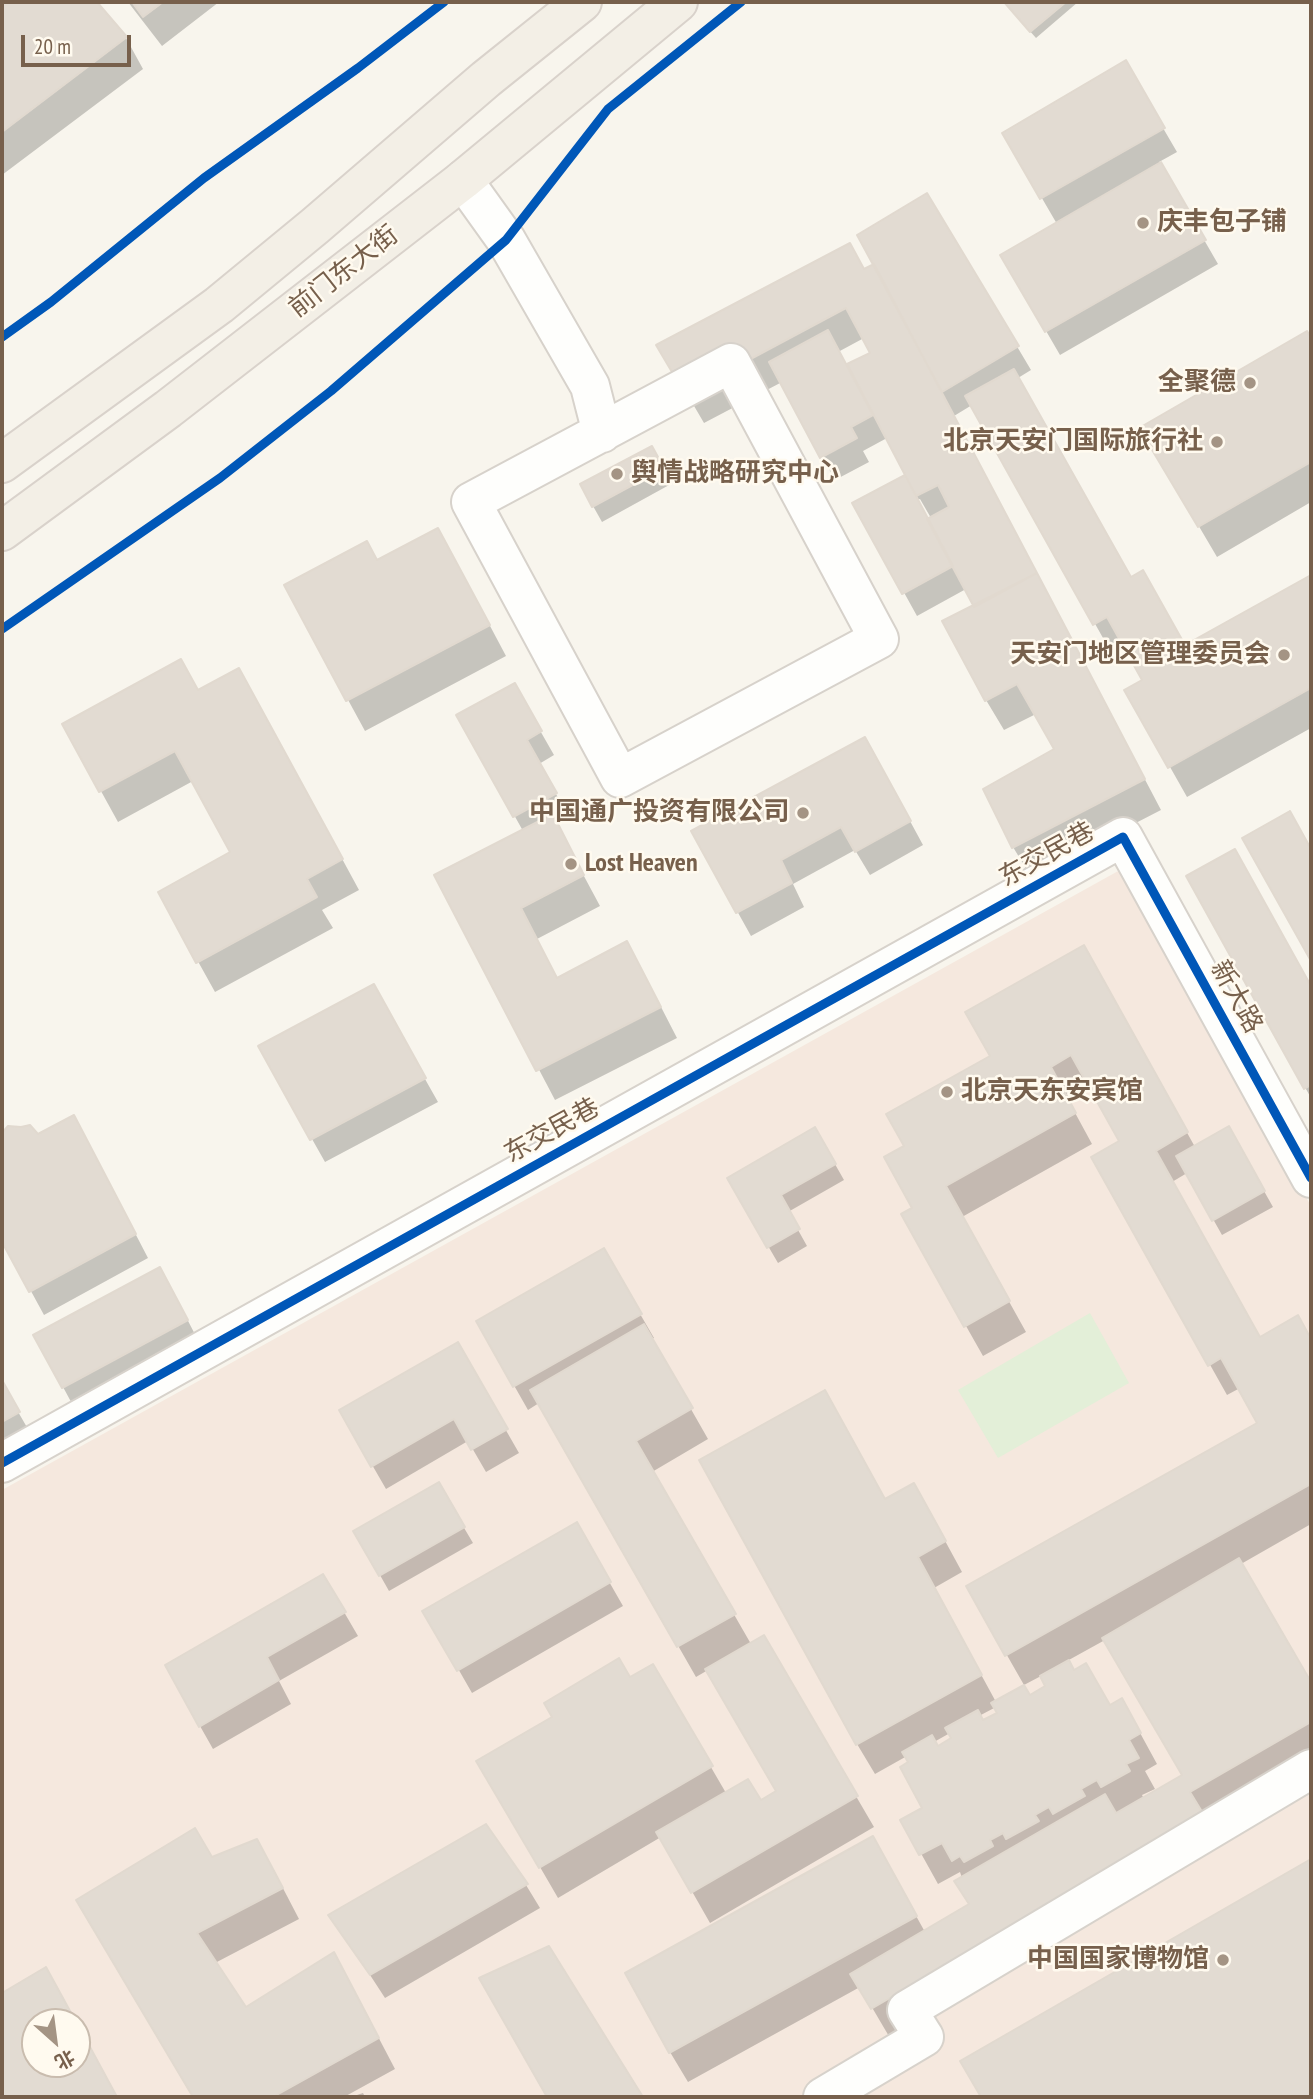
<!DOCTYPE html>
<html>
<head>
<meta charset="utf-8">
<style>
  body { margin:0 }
  #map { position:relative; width:1313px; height:2099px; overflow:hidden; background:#f8f5ed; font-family:"PT Sans Narrow","Noto Sans SC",sans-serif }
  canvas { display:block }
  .frame { position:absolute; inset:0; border:4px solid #77604c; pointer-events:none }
  .north { position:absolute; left:21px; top:2008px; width:70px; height:70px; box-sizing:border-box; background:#fffaef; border:2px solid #c9bcae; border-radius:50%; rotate:152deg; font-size:19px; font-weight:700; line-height:28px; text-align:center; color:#77604c }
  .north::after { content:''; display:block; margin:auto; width:24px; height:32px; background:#a49484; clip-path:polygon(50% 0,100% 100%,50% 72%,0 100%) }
  .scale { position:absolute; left:21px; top:35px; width:110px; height:32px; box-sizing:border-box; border:4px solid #77604c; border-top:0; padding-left:9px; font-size:21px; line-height:24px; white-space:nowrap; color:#77604c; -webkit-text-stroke:5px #fffaef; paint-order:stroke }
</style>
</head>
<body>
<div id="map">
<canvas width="1313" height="2099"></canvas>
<div class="frame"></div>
<div class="north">北</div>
<div class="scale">20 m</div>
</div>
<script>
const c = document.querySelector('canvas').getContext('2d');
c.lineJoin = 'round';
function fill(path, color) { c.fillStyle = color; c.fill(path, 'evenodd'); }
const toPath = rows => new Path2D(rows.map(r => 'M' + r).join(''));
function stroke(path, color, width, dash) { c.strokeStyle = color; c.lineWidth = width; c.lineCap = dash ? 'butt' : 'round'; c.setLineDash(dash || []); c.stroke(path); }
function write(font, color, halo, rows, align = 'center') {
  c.font = font + ' "PT Sans Narrow","Noto Sans SC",sans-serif'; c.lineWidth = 5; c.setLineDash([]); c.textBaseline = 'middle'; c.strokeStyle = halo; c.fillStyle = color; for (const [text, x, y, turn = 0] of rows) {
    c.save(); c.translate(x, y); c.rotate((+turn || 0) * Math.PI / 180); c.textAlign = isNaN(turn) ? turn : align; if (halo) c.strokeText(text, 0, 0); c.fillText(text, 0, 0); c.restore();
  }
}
fill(toPath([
  [1120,870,1311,1206,1311,2097,2,2097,2,1490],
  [35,2022,77,2022,77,2064,35,2064]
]), '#f5e8de');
fill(toPath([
  [1090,1313,1129,1383,998,1458,958,1390]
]), '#e3efd8');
fill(toPath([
  [2,2,95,2,126,38,143,69,2,175],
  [128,2,219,2,162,46],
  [1004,2,1078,2,1036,38],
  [1125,63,1177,152,1159,162,1218,264,1060,355,1002,255,1057,224,1004,133],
  [927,195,1031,370,1018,378,1130,579,1185,647,1311,577,1311,728,1187,797,1127,691,1144,681,1125,647,1112,654,972,405,954,416,1161,810,1031,877,1013,847,1056,750,1036,714,1004,730,986,700,976,608,966,589,917,616,855,504,918,495,887,438,863,451,869,462,835,480,782,382,704,423,659,346,875,266],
  [864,338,872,354,846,367,838,352],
  [920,499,931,518,927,520,917,500],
  [1307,333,1311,341,1311,502,1217,557,1141,428],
  [651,448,671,484,602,522,593,506],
  [455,560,506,656,365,731,286,586,377,562],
  [514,685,554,755,539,764,569,817,556,824,600,906,537,939,558,979,644,974,677,1038,555,1100,437,876,523,831,459,716],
  [256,700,359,890,322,910,333,928,215,992,160,893,232,853,193,781,118,822,64,724],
  [878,762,923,845,870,875,855,850,793,884,804,907,751,936,693,832],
  [1289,813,1311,852,1311,957,1244,839],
  [1234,851,1311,989,1311,1098,1188,877],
  [1101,978,1195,1147,1229,1129,1273,1207,1222,1235,1187,1173,1172,1182,1260,1339,1297,1318,1311,1342,1311,1524,1241,1564,1311,1685,1311,1762,1206,1824,1220,1846,890,2038,860,1987,688,2082,670,2052,890,1869,925,1932,971,1905,960,1872,938,1884,903,1821,925,1808,907,1756,875,1774,857,1744,885,1501,931,1515,962,1572,934,1588,996,1702,1029,1697,1047,1687,1041,1676,1024,1685,968,1587,1260,1424,1240,1388,1227,1395,1094,1158,1122,1142,1090,1085,1067,1098,1092,1144,962,1217,1026,1332,983,1356,966,1326,915,1209,906,1147,992,1057],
  [1105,1640,1184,1776,1144,1799,1142,1795,1155,1789,1145,1771,1157,1764,1139,1731,1109,1707,1074,1672,1067,1661],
  [996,1707,999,1714,983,1722,979,1716],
  [950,1733,953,1739,937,1748,934,1742],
  [386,1010,438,1102,325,1162,312,1139],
  [9,1128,38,1136,87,1141,148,1258,44,1315,2,1238,2,1136],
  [815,1129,844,1180,788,1212,807,1246,778,1263,729,1179],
  [603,1250,654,1338,651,1339,708,1439,652,1472,751,1644,763,1637,874,1827,710,1923,661,1837,558,1898,479,1762,652,1666,726,1793,760,1803,779,1791,708,1670,696,1677,539,1403,528,1410,478,1322],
  [173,1292,200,1344,76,1411,63,1387],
  [457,1345,519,1453,486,1472,468,1441,386,1489,341,1411],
  [2,1384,32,1436,2,1453],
  [438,1484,473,1543,389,1591,355,1531],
  [576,1524,623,1606,472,1693,425,1611],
  [323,1576,358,1636,279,1681,291,1704,213,1749,200,1726],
  [212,1859,274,1871,299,1919,215,1963,246,2010,351,1985,395,2069,344,2097,195,2097,96,1931],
  [1311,1861,1311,2097,983,2097,963,2062],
  [526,1885,540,1908,385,1998,331,1915],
  [46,1969,75,2022,35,2022,35,2064,77,2064,77,2025,116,2097,2,2097,2,1995],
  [363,2093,365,2097,351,2097]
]), '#0003');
const building = toPath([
  [2,2,97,2,127,37,2,132,2,2],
  [132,2,163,2,143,17,132,2],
  [1004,2,1066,2,1030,32,1004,2],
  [1126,60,1165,128,1040,199,1002,133,1126,60],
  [1161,162,1206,240,1045,332,1000,255,1161,162],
  [927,193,1019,346,942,392,857,235,927,193],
  [850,243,864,269,874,264,1037,573,974,607,927,519,949,507,938,485,916,496,847,364,870,353,846,308,685,394,656,345,850,243],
  [828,330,873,415,851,427,857,438,820,458,769,362,828,330],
  [1307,331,1311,337,1311,462,1198,527,1139,428,1307,331],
  [1014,369,1131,577,1143,570,1185,645,1311,575,1311,688,1168,768,1124,690,1142,680,1107,617,1093,625,965,396,1014,369],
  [652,446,664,468,592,507,580,484,652,446],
  [905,475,953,566,902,594,852,503,905,475],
  [438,528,490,625,346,701,284,585,367,541,377,560,438,528],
  [1037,573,1145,779,1012,848,983,789,1054,749,1017,684,985,701,942,621,1037,573],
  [181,659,198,690,239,668,343,859,307,879,317,897,196,963,158,892,230,852,175,751,99,792,62,724,181,659],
  [515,683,542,731,527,740,557,793,513,817,456,715,515,683],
  [865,737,911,821,855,852,841,827,781,860,792,883,736,913,691,831,865,737],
  [1290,811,1311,849,1311,961,1242,838,1290,811],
  [553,814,584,875,521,908,557,978,627,941,661,1007,536,1071,434,875,553,814],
  [1235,849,1311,986,1311,1085,1304,1089,1186,876,1235,849],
  [1084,945,1188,1132,1156,1151,1260,1337,1298,1315,1311,1339,1311,1484,1005,1656,966,1586,1257,1423,1221,1358,1208,1366,1091,1157,1119,1141,1071,1055,1051,1067,1076,1113,946,1186,1010,1301,964,1327,901,1214,912,1208,884,1157,904,1146,886,1114,990,1056,965,1012,1084,945],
  [374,984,426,1078,310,1140,258,1046,374,984],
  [74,1115,136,1234,29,1292,2,1242,2,1133,8,1126,21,1127,30,1125,38,1134,74,1115],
  [1229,1126,1265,1191,1212,1221,1176,1156,1229,1126],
  [815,1127,836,1164,781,1195,800,1229,767,1248,727,1178,815,1127],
  [604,1248,642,1314,513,1387,476,1321,604,1248],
  [160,1267,188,1320,62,1388,33,1335,160,1267],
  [644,1324,693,1408,636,1441,736,1614,677,1647,530,1390,644,1324],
  [458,1342,508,1429,471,1450,454,1419,371,1467,339,1410,458,1342],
  [2,1380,20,1412,2,1422,2,1380],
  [825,1390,885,1499,914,1483,946,1541,918,1557,982,1675,856,1745,699,1460,825,1390],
  [439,1482,465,1527,379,1576,353,1531,439,1482],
  [577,1522,611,1582,457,1671,422,1611,577,1522],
  [1239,1558,1311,1682,1311,1722,1190,1792,1204,1815,871,2009,850,1974,969,1904,954,1881,1105,1794,1116,1813,1182,1775,1102,1638,1239,1558],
  [323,1574,346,1612,267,1657,279,1680,199,1727,165,1665,323,1574],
  [764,1635,858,1796,691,1893,656,1832,748,1779,761,1800,776,1791,705,1669,764,1635],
  [619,1658,630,1677,653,1664,713,1766,539,1868,476,1761,552,1717,544,1703,619,1658],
  [1069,1660,1074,1670,1086,1663,1110,1705,1122,1698,1141,1733,1129,1740,1139,1758,1126,1764,1130,1771,1101,1787,1097,1780,1081,1789,1085,1796,1053,1814,1049,1807,1035,1815,1039,1821,1006,1839,1003,1833,990,1840,993,1846,964,1862,960,1856,952,1861,942,1843,919,1855,900,1820,922,1808,900,1767,908,1762,902,1752,932,1735,938,1746,951,1738,945,1728,978,1710,983,1720,997,1713,991,1703,1024,1685,1030,1695,1045,1686,1040,1676,1069,1660],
  [486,1824,528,1884,370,1975,328,1915,486,1824],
  [195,1828,212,1857,257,1839,283,1888,197,1933,246,2007,334,1952,379,2038,273,2097,193,2097,76,1900,195,1828],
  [873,1836,917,1916,669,2053,625,1973,873,1836],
  [1311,1859,1311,2097,981,2097,960,2061,1311,1859],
  [549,1946,643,2097,547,2097,479,1978,549,1946],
  [46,1967,76,2022,35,2022,35,2064,77,2064,77,2023,117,2097,2,2097,2,1993,46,1967]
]);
fill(building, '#e2dbd2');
stroke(building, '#e1d9cf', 2);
const minor = toPath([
  [463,180,506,240,590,386,602,433],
  [731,363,879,639,620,778,471,502,731,363],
  [2,1463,1123,837,1311,1178],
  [823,2097,924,2037,907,2010,1311,1769]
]);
const major = toPath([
  [2,463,219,305,315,226,486,79,582,2],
  [2,531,168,409,463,180,678,2]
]);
stroke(minor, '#d7d2cb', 42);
stroke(major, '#d9d2cb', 42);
stroke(minor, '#fefefc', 38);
stroke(major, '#f3efe6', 38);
stroke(toPath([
  [2,337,51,302,204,178,358,68,444,2],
  [2,629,220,478,331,391,506,240,608,109,741,2],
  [2,1463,1123,837,1311,1178]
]), '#0057b8', 9);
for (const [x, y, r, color] of [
  [1143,223,7,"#a49484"],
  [1250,383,7,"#a49484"],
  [1217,442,7,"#a49484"],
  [617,474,7,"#a49484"],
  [1284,655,7,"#a49484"],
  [803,813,7,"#a49484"],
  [571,864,7,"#a49484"],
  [947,1092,7,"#a49484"],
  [1223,1960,7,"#a49484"]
]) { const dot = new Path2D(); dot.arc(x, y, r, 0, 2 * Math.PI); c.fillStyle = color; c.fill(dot); stroke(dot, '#fffaef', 2.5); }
write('bold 26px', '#77604c', '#fffaef', [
  ["庆丰包子铺",1157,223,"left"],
  ["全聚德",1236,383],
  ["北京天安门国际旅行社",1203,442],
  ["舆情战略研究中心",631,474,"left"],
  ["天安门地区管理委员会",1270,655],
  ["中国通广投资有限公司",789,813],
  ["Lost Heaven",585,864,"left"],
  ["北京天东安宾馆",961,1092,"left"],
  ["中国国家博物馆",1209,1960]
], 'right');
write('26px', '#77604c', '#fffaef', [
  ["前门东大街",344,272,-38],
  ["东交民巷",1047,855,-29],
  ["新大路",1236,997,61],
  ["东交民巷",552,1131,-29]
]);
</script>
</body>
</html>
